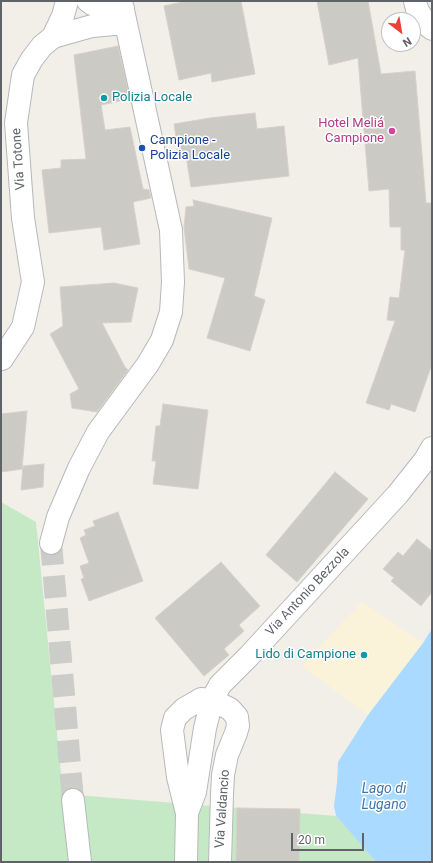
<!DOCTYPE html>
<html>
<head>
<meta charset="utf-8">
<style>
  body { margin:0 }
  #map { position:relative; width:433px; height:863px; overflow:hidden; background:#f1efe8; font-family:Roboto,sans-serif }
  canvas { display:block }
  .frame { position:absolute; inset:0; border:2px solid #5f6368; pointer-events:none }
  .north { position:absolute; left:381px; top:12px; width:40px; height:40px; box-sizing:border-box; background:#fff; border:1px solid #bfc1c3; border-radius:50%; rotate:149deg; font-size:11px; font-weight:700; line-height:16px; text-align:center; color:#5f6368 }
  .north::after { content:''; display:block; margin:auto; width:14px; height:18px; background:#ea4335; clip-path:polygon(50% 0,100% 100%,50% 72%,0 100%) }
  .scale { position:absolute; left:291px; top:833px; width:73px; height:18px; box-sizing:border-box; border:2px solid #5f6368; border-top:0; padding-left:5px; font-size:12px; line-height:14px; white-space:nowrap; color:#5f6368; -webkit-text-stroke:3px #fff; paint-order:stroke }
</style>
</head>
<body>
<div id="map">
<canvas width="433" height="863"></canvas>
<div class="frame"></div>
<div class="north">N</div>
<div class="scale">20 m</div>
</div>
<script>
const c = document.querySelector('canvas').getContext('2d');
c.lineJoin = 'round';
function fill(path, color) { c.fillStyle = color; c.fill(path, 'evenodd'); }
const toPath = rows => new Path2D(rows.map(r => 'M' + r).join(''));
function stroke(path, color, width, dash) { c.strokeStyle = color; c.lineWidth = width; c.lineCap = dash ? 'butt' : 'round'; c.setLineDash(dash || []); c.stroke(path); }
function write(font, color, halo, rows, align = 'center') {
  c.font = font + ' Roboto,sans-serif'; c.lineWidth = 3; c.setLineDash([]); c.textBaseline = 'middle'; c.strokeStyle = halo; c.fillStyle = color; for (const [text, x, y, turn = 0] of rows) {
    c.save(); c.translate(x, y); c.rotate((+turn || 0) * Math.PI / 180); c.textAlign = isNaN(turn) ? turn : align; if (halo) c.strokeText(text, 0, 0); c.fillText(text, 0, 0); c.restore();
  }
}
fill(toPath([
  [1,502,36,522,63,794,336,816,376,862,1,862]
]), '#c5e8c5');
fill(toPath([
  [362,602,423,643,368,715,302,666]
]), '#fbf3d9');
fill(toPath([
  [432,629,432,862,376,862,336,816,334,806,337,783,338,762,368,715,423,643]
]), '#aadaff');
const building = toPath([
  [187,1,241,1,255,74,212,82,211,73,179,80,164,6,187,1],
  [317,1,368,1,381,74,415,71,426,203,432,203,432,364,415,412,391,404,389,410,366,403,395,321,387,320,390,297,399,298,405,250,401,250,401,227,390,227,389,189,369,191,358,58,329,65,317,1],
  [118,46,130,99,101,105,105,130,130,127,143,189,149,190,151,198,133,202,140,244,104,250,101,227,49,233,42,170,61,168,61,160,86,159,74,55,118,46],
  [255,113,257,129,284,126,289,176,191,187,186,156,179,157,174,124,210,118,255,113],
  [193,200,272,218,254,296,265,300,250,351,207,338,225,278,189,269,184,227,186,207,194,206,193,200],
  [114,283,138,288,131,322,102,323,125,367,128,370,97,412,72,408,70,394,79,389,50,334,63,326,60,287,114,283],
  [163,404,208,410,198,489,153,484,156,461,152,461,156,426,160,426,163,404],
  [27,411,22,469,1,472,1,414,27,411],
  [44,464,43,487,21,490,23,466,44,464],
  [335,472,368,499,297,582,266,555,335,472],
  [118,512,143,581,89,601,81,579,84,578,80,566,89,563,80,538,86,535,84,530,95,526,93,521,118,512],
  [417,539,432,551,432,592,421,606,391,581,394,578,383,569,398,552,403,556,417,539],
  [221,562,260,606,239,625,244,631,224,649,229,655,204,676,155,618,221,562],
  [237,808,300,809,299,862,236,862,237,808]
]);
fill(building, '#cccac5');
stroke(building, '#d6d1c6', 1);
stroke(toPath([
  [51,543,73,800]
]), '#ccccc8', 22, [22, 11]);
const minor = toPath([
  [88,1,92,4,106,9,123,8],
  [415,1,417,9,425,23,432,29],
  [53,37,63,16,67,1],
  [2,359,23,327,33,282,23,218,16,123,23,75,32,59,42,46,53,37,92,26,125,23],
  [51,543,58,517,79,468,98,432,148,364,162,340,171,312,173,282,171,230,121,1],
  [73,800,80,862],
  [187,813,178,777,172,730,175,718,184,709,201,699,212,700,230,709,237,717,238,726,236,733,227,755,223,775,222,794,220,862],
  [186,862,187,813,195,792,205,728,212,700,220,685,249,656,398,494,425,460,432,448]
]);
stroke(minor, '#b5b8bc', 24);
stroke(minor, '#fff', 22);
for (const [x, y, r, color] of [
  [104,98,4,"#0f9aa8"],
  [392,131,4,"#d1479c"],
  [142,148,4,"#1a4fb4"],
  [364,655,4,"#0f9aa8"]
]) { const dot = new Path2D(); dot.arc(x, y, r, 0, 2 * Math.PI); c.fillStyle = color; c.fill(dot); stroke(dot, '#fff', 1.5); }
write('13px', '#0d838f', '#fff', [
  ["Polizia Locale",112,98],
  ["Lido di Campione",356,655,"right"]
], 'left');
write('13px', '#b23c85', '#fff', [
  ["Hotel Meliá",384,124],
  ["Campione",384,139]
], 'right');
write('13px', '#164399', '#fff', [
  ["Campione -",150,141],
  ["Polizia Locale",150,156]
], 'left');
write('13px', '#5f6368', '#fff', [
  ["Via Totone",19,159,-94],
  ["Via Antonio Bezzola",308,592,-47],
  ["Via Valdancio",223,809,-86]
]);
write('italic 14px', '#4174aa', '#fff', [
  ["Lago di",384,789],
  ["Lugano",384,805]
]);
</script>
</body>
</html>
